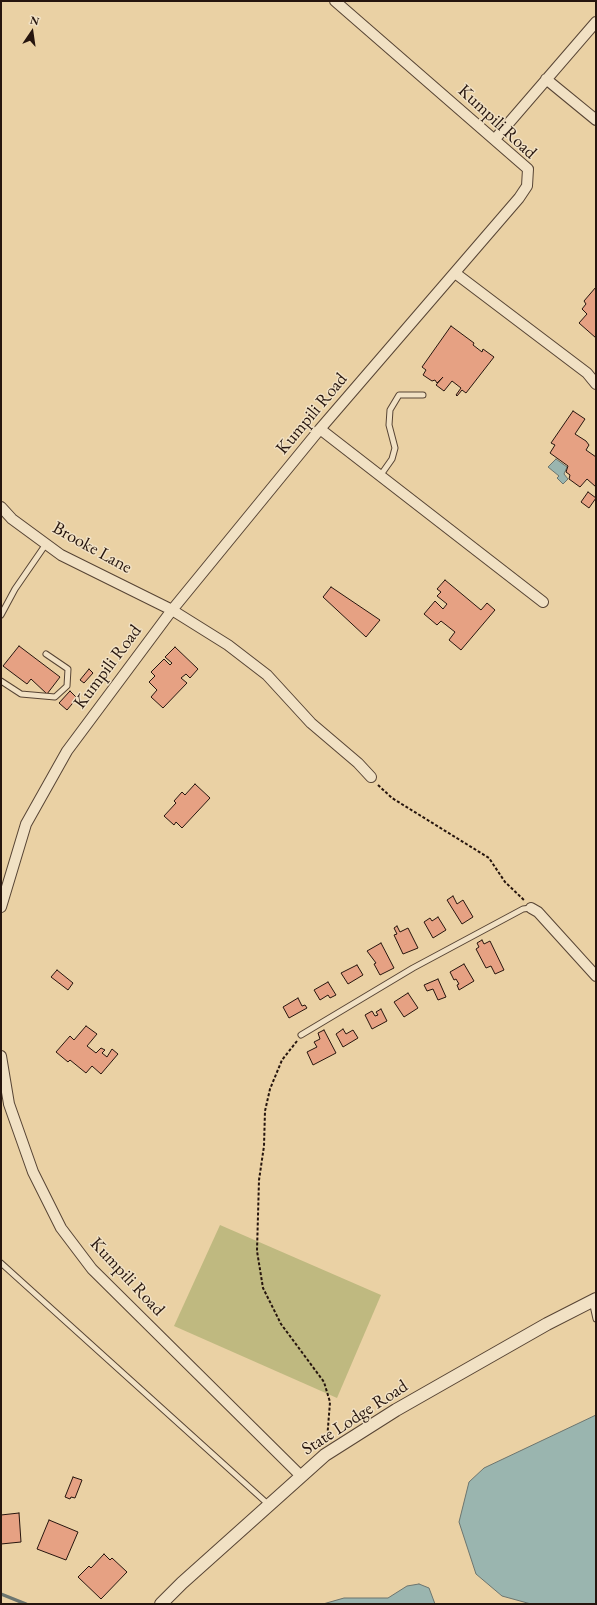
<!DOCTYPE html>
<html>
<head>
<meta charset="utf-8">
<style>
  body { margin:0 }
  #map { position:relative; width:597px; height:1605px; overflow:hidden; background:#ead1a4; font-family:"EB Garamond",serif }
  canvas { display:block }
  .frame { position:absolute; inset:0; border:2px solid #26150e; pointer-events:none }
  .north { position:absolute; left:12px; top:12px; width:40px; height:40px; -webkit-text-stroke:3px #f1e1c4; paint-order:stroke; rotate:13deg; font-size:11px; font-weight:700; line-height:16px; text-align:center; color:#26150e }
  .north::after { content:''; display:block; margin:auto; width:14px; height:18px; background:#26150e; clip-path:polygon(50% 0,100% 100%,50% 72%,0 100%) }
</style>
</head>
<body>
<div id="map">
<canvas width="597" height="1605"></canvas>
<div class="frame"></div>
<div class="north">N</div>
</div>
<script>
const c = document.querySelector('canvas').getContext('2d');
c.lineJoin = 'round';
function fill(path, color) { c.fillStyle = color; c.fill(path, 'evenodd'); }
const toPath = rows => new Path2D(rows.map(r => 'M' + r).join(''));
function stroke(path, color, width, dash) { c.strokeStyle = color; c.lineWidth = width; c.lineCap = dash ? 'butt' : 'round'; c.setLineDash(dash || []); c.stroke(path); }
function write(font, color, halo, rows, align = 'center') {
  c.font = font + ' "EB Garamond",serif'; c.lineWidth = 3; c.setLineDash([]); c.textBaseline = 'middle'; c.strokeStyle = halo; c.fillStyle = color; for (const [text, x, y, turn = 0] of rows) {
    c.save(); c.translate(x, y); c.rotate((+turn || 0) * Math.PI / 180); c.textAlign = isNaN(turn) ? turn : align; if (halo) c.strokeText(text, 0, 0); c.fillText(text, 0, 0); c.restore();
  }
}
fill(toPath([
  [220,1225,381,1295,337,1398,174,1326]
]), '#bfb980');
const water = toPath([
  [556,459,567,467,564,474,568,479,563,484,557,478,559,476,548,467,556,459],
  [596,1415,596,1604,531,1604,502,1596,476,1574,459,1522,469,1482,484,1468,596,1415],
  [419,1584,429,1588,435,1604,323,1604,344,1598,388,1598,407,1586,419,1584]
]);
fill(water, '#9ab5af');
stroke(water, '#6c756f', 1);
stroke(toPath([
  [1,1594,26,1604]
]), '#6c756f', 3.5);
const building = toPath([
  [596,287,596,338,579,323,587,314,582,309,586,304,584,301,596,287],
  [451,326,474,343,473,345,482,352,483,349,494,357,466,393,462,390,457,396,456,395,461,388,452,381,444,391,436,385,443,377,437,383,435,380,432,381,423,375,426,370,422,367,451,326],
  [573,411,585,419,575,434,586,441,589,445,586,450,596,457,596,487,587,479,580,487,569,479,570,475,566,472,568,466,550,453,555,445,551,443,573,411],
  [588,492,596,498,589,508,581,502,588,492],
  [445,580,481,610,487,603,495,610,461,650,449,640,455,632,441,621,437,625,424,614,435,601,443,609,447,604,437,596,441,592,437,589,445,580],
  [331,587,380,620,366,637,323,597,331,587],
  [19,646,60,677,47,694,31,679,27,684,3,666,19,646],
  [175,647,198,669,190,678,186,674,181,678,187,683,163,708,151,697,157,690,149,682,155,676,151,672,164,659,170,665,172,663,165,657,175,647],
  [89,669,93,673,84,683,80,680,89,669],
  [70,691,77,698,67,710,59,703,70,691],
  [195,784,210,798,182,828,176,822,174,825,164,816,176,803,174,801,182,792,185,795,195,784],
  [453,896,457,904,463,900,473,917,462,924,447,900,453,896],
  [438,917,446,930,433,938,424,922,430,918,432,921,438,917],
  [397,926,400,932,408,928,418,948,403,954,394,935,397,934,394,928,397,926],
  [482,940,484,944,490,941,504,970,495,974,491,966,486,968,476,949,479,947,477,943,482,940],
  [381,943,394,968,380,975,374,964,376,963,367,951,381,943],
  [464,964,474,981,459,990,457,985,459,984,456,979,454,980,450,972,464,964],
  [357,965,363,975,348,984,341,973,357,965],
  [57,970,73,983,68,990,51,977,57,970],
  [438,979,446,997,438,1000,433,989,427,991,424,985,438,979],
  [328,982,336,995,330,998,328,995,320,1000,314,990,328,982],
  [408,993,418,1008,404,1017,394,1002,408,993],
  [298,998,302,1006,305,1005,307,1008,289,1018,283,1007,298,998],
  [381,1009,387,1021,372,1029,365,1015,372,1011,375,1016,378,1015,376,1012,381,1009],
  [86,1026,97,1034,87,1046,96,1053,101,1048,105,1050,102,1053,107,1057,112,1049,118,1054,101,1074,92,1066,86,1073,70,1060,68,1062,56,1052,70,1036,74,1040,86,1026],
  [343,1029,346,1034,353,1030,358,1038,343,1047,336,1034,343,1029],
  [324,1030,336,1053,313,1065,307,1052,317,1047,314,1042,320,1039,318,1033,324,1030],
  [73,1477,82,1480,75,1498,71,1497,70,1499,65,1497,73,1477],
  [19,1513,21,1542,1,1544,1,1515,19,1513],
  [49,1520,78,1532,66,1560,37,1549,49,1520],
  [104,1554,110,1560,112,1558,127,1572,101,1599,78,1577,89,1566,91,1568,104,1554]
]);
fill(building, '#e6a183');
stroke(building, '#26150e', 1);
const service = toPath([
  [380,476,392,459,395,448,389,425,390,410,399,395,423,395],
  [1,615,15,589,46,544],
  [1,681,21,694,55,697,67,686,68,669,46,654],
  [301,1035,413,968,523,909,531,908],
  [1,1263,269,1505],
  [592,1301,596,1319]
]);
const minor = toPath([
  [546,79,596,120],
  [495,139,596,22],
  [455,273,587,373,596,384],
  [320,429,543,602],
  [1,507,12,519,61,555,172,610,228,645,267,675,311,723,358,763,371,777],
  [1,907,26,824,67,751,172,610,320,429,519,198,527,186,528,169,335,1],
  [531,908,538,912,596,976],
  [1,1056,9,1104,33,1172,61,1228,92,1269,301,1476]
]);
const tertiary = toPath([
  [161,1604,182,1583,325,1455,396,1410,547,1324,596,1299]
]);
stroke(service, '#574434', 7);
stroke(minor, '#574434', 12);
stroke(tertiary, '#574434', 14);
stroke(toPath([
  [378,785,392,798,489,858,505,882,525,901],
  [297,1041,282,1060,270,1089,265,1111,264,1146,259,1180,257,1251,263,1288,281,1324,324,1382,330,1402,327,1440]
]), '#26150e', 2, [3, 2]);
stroke(service, '#f1e1c4', 5);
stroke(minor, '#f1e1c4', 10);
stroke(tertiary, '#f1e1c4', 12);
write('18px', '#26150e', '#f1e1c4', [
  ["Kumpili Road",497,122,43],
  ["Kumpili Road",312,414,-50],
  ["Brooke Lane",92,548,29],
  ["Kumpili Road",108,667,-53],
  ["Kumpili Road",127,1277,47],
  ["State Lodge Road",355,1418,-33]
]);
</script>
</body>
</html>
